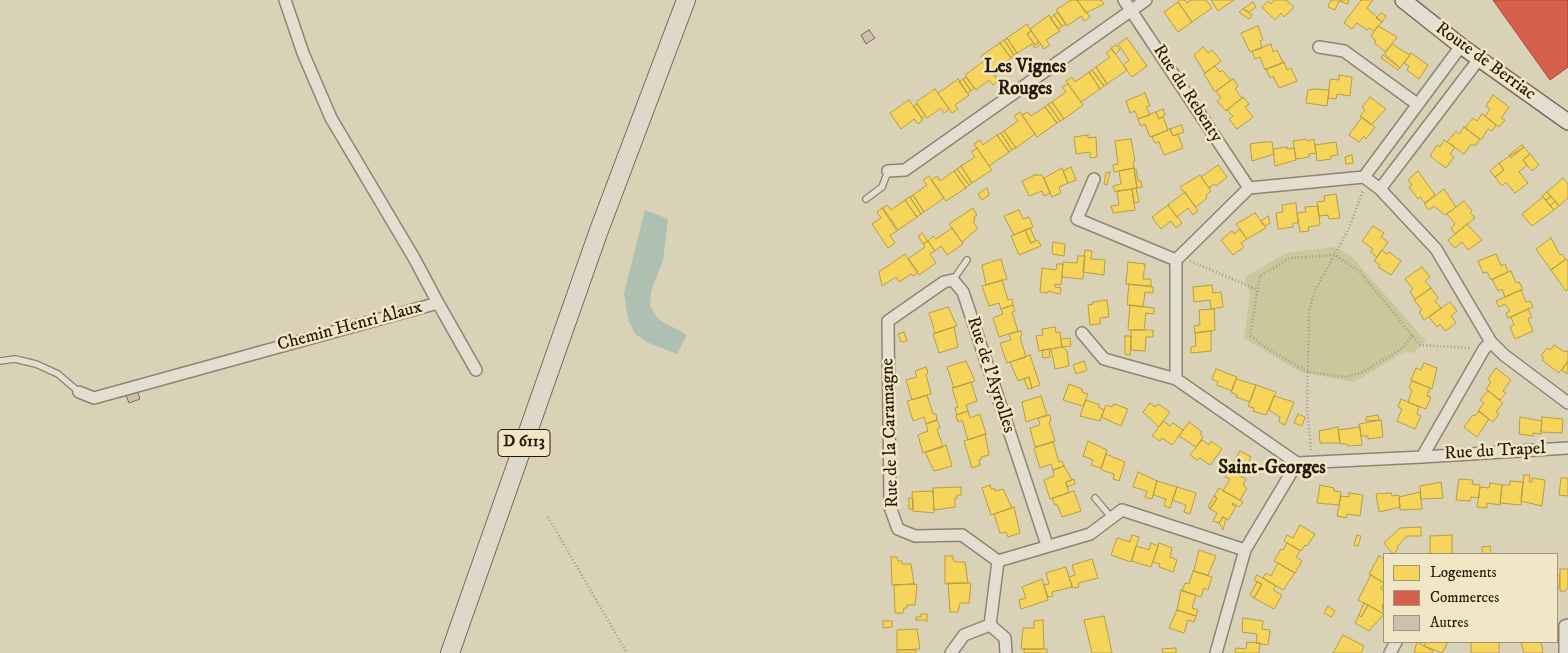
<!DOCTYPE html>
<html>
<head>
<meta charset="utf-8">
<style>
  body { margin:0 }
  #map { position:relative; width:1568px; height:653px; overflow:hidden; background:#dad2b7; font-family:"IM FELL DW Pica",serif }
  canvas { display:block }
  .legend { position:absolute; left:1383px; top:553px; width:175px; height:90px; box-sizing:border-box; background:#f1e7c6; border:1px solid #9f957b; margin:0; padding:6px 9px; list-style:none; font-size:15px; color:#25190b }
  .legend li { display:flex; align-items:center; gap:10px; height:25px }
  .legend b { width:25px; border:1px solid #9f957b }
</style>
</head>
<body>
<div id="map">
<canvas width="1568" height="653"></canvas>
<ul class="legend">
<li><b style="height:14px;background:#f6d55c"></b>Logements</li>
<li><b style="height:14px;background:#d6604d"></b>Commerces</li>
<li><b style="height:14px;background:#cebfaf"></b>Autres</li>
</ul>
</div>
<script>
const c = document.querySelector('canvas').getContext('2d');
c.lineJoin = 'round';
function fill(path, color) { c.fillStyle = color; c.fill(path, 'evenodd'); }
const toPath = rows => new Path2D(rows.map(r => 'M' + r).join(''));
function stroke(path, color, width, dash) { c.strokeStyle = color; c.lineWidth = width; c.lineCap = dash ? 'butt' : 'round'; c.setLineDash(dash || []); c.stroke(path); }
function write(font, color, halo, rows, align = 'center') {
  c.font = font + ' "IM FELL DW Pica",serif'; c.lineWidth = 5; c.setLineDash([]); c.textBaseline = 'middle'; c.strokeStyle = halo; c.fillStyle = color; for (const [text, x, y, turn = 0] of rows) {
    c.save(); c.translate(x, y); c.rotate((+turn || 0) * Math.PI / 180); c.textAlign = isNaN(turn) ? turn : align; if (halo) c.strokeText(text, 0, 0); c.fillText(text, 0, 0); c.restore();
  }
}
fill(toPath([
  [1336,247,1351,256,1426,341,1413,353,1404,352,1354,382,1300,372,1244,338,1250,295,1245,277,1287,253]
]), '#c8c89c');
fill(toPath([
  [645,210,668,219,663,261,651,291,650,306,658,319,687,335,677,354,649,343,635,334,628,319,624,293]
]), '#adc0b2');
const homes = toPath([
  [1071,0,1077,0,1090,17,1084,21,1081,16,1067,26,1056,10,1071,0],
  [1077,0,1101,0,1104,4,1086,13,1077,0],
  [1180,0,1185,0,1187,3,1191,0,1206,0,1212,8,1192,22,1178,2,1180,0],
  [1211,0,1234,0,1218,11,1211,0],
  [1274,0,1286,0,1294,7,1284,17,1281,13,1275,20,1262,7,1268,1,1271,4,1274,0],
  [1331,0,1349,0,1348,4,1339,1,1335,10,1328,7,1331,0],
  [1361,0,1373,0,1367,8,1382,22,1374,31,1369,28,1367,30,1357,23,1352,29,1344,23,1361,0],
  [1178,2,1192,22,1178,32,1164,12,1178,2],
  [1253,2,1256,7,1249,12,1243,9,1253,2],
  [1243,9,1252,15,1249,19,1239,12,1243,9],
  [1058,12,1066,24,1062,26,1054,15,1058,12],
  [1381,13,1386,16,1382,22,1376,18,1381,13],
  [1049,15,1060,31,1046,40,1050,45,1044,49,1030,29,1049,15],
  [1054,15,1062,26,1058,29,1050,18,1054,15],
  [1027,24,1031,31,1027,34,1035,45,1039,42,1041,44,1035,48,1032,44,1017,53,1007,38,1027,24],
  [1258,26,1263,40,1260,41,1262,48,1250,52,1241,33,1258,26],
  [1378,26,1397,37,1386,52,1374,43,1376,41,1371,36,1378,26],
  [1031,31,1039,42,1035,45,1027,34,1031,31],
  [1007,38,1017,53,1014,55,1004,40,1007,38],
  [1127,38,1147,66,1132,77,1123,65,1129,60,1118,44,1127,38],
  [1004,40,1014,55,1011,58,1000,43,1004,40],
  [1000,43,1011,58,997,68,1001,72,995,76,981,56,1000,43],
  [1271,44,1273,52,1277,50,1283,63,1265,70,1260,57,1255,59,1252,51,1271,44],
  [1392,44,1410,55,1400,68,1384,53,1392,44],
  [1116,45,1120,50,1115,54,1111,48,1116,45],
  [1203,47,1208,53,1212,50,1221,61,1205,73,1194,55,1203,47],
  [1112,49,1127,70,1107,84,1096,67,1110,57,1106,53,1112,49],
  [1411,53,1428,65,1419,79,1407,70,1409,66,1404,63,1411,53],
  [1383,55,1400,68,1398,70,1381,58,1383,55],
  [984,61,998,81,993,85,989,80,976,90,965,75,984,61],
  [1284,62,1287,70,1291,68,1297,81,1279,88,1273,76,1270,78,1266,69,1284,62],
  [1215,66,1220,72,1222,70,1231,80,1215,92,1204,74,1215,66],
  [1096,67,1107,84,1104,86,1092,70,1096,67],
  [1092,70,1104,86,1100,89,1089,72,1092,70],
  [1089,72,1100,89,1081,102,1066,81,1072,77,1075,82,1089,72],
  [1339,75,1352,77,1350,96,1337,94,1336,99,1328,98,1330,79,1339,80,1339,75],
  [966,77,974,88,971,91,963,79,966,77],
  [958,79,969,95,955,105,958,109,952,113,938,93,958,79],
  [963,79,971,91,967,93,959,82,963,79],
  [1233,79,1238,86,1235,89,1242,98,1226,111,1217,101,1221,98,1216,91,1233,79],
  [1068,84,1083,105,1064,119,1052,102,1066,92,1062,87,1068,84],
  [935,89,949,109,944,113,941,108,927,118,916,102,935,89],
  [1315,89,1329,90,1327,106,1306,103,1308,90,1315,89],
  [1145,93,1150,106,1146,107,1150,115,1138,119,1135,111,1130,113,1126,101,1145,93],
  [1493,95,1509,107,1501,118,1505,120,1499,127,1485,116,1490,109,1486,106,1493,95],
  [1243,97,1249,104,1245,107,1253,117,1237,129,1229,119,1233,116,1227,110,1243,97],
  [1370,97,1386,109,1371,125,1360,116,1365,110,1362,107,1370,97],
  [909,100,923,120,918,124,914,119,901,129,890,113,909,100],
  [1052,102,1064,119,1060,121,1048,104,1052,102],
  [917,104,925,115,922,118,914,106,917,104],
  [1048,104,1060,121,1057,123,1045,107,1048,104],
  [1045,107,1057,123,1037,137,1022,115,1028,112,1031,116,1045,107],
  [1163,109,1165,115,1159,119,1156,112,1163,109],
  [1020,112,1035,134,1016,148,1004,131,1018,121,1014,116,1020,112],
  [1156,112,1159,119,1163,117,1168,130,1150,137,1145,124,1141,126,1138,119,1156,112],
  [1482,114,1496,125,1492,131,1488,129,1481,140,1465,128,1473,118,1477,121,1482,114],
  [1362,117,1375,127,1366,139,1364,136,1359,142,1349,135,1362,117],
  [1181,125,1184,132,1173,136,1170,129,1181,125],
  [1464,127,1480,139,1475,146,1471,144,1464,154,1447,142,1456,131,1459,134,1464,127],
  [1170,129,1173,136,1178,134,1183,148,1164,155,1159,142,1155,143,1152,137,1170,129],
  [1004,131,1016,148,1012,150,1001,133,1004,131],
  [1001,133,1012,150,1009,152,997,135,1001,133],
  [997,135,1009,152,989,166,974,144,980,140,983,145,997,135],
  [1088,135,1088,138,1096,137,1097,157,1090,158,1090,152,1076,154,1074,137,1088,135],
  [1131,139,1135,161,1133,162,1134,168,1114,172,1113,165,1118,164,1115,141,1131,139],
  [1306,139,1307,141,1314,139,1316,153,1309,154,1309,157,1296,159,1293,141,1306,139],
  [1444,140,1455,147,1450,154,1454,157,1446,168,1430,156,1437,145,1440,147,1444,140],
  [1264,142,1272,142,1274,154,1252,161,1250,144,1264,142],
  [1336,142,1338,155,1331,156,1331,159,1317,161,1315,145,1336,142],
  [1522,145,1524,147,1511,158,1509,155,1522,145],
  [1287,147,1287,149,1294,148,1296,160,1275,166,1273,149,1287,147],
  [1524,147,1530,154,1523,160,1527,165,1519,172,1528,183,1515,193,1506,182,1502,186,1495,177,1504,170,1499,163,1524,147],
  [977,148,992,170,972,183,961,166,975,157,971,152,977,148],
  [1530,154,1539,165,1532,171,1523,160,1530,154],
  [1352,155,1353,163,1346,164,1345,157,1352,155],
  [1499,163,1504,170,1495,177,1490,171,1499,163],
  [1218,165,1227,177,1216,186,1214,184,1209,188,1201,177,1218,165],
  [961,166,972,183,969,185,957,169,961,166],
  [1071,167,1076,180,1068,183,1063,171,1071,167],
  [1062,168,1068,183,1059,187,1061,193,1052,197,1044,178,1062,168],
  [1134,168,1137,188,1115,192,1113,186,1121,184,1119,171,1134,168],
  [957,169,969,185,966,188,954,171,957,169],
  [1136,169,1138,181,1141,181,1142,187,1137,188,1134,170,1136,169],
  [954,171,966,188,946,201,931,180,937,176,940,181,954,171],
  [1418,171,1435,195,1425,203,1420,197,1418,199,1409,187,1412,185,1408,180,1418,171],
  [1110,172,1107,185,1104,184,1106,173,1110,172],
  [1035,175,1042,175,1050,193,1044,196,1042,191,1029,196,1022,181,1035,175],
  [1200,175,1211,191,1206,195,1207,198,1196,207,1180,187,1200,175],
  [929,176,944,198,924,212,913,195,927,185,923,180,929,176],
  [1563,178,1568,184,1568,198,1559,206,1547,192,1563,178],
  [987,188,989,195,982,200,978,194,987,188],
  [1136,188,1139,202,1134,203,1132,189,1136,188],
  [1132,189,1135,210,1113,213,1111,206,1119,205,1117,191,1132,189],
  [1444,189,1456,207,1445,215,1434,206,1429,210,1424,204,1444,189],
  [1185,192,1198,211,1193,215,1188,208,1177,217,1168,205,1185,192],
  [1547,192,1551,196,1546,200,1542,196,1547,192],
  [1336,194,1340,218,1329,219,1328,215,1319,216,1317,202,1325,201,1324,196,1336,194],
  [913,195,924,212,921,214,910,197,913,195],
  [1551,196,1555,201,1550,206,1546,200,1551,196],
  [910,197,921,214,917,217,905,200,910,197],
  [1543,197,1554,210,1532,226,1522,214,1543,197],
  [905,200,917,217,898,230,883,208,887,205,891,210,905,200],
  [1464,201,1472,211,1470,213,1475,218,1455,234,1451,228,1455,224,1447,214,1464,201],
  [1555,201,1559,206,1554,210,1550,206,1555,201],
  [1296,203,1298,223,1293,223,1293,227,1278,229,1276,213,1283,212,1282,205,1296,203],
  [1168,205,1182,223,1176,228,1171,221,1161,229,1152,217,1168,205],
  [1318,206,1320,225,1308,227,1309,231,1300,232,1297,213,1306,212,1305,207,1318,206],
  [882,208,897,231,890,235,895,243,888,248,872,224,881,218,877,212,882,208],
  [973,208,977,215,974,217,975,220,973,222,978,228,962,242,949,224,973,208],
  [1019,210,1023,219,1029,217,1033,227,1014,235,1004,216,1019,210],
  [1255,213,1266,228,1247,239,1236,224,1255,213],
  [1268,216,1270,223,1265,226,1261,221,1268,216],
  [1467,224,1482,240,1468,250,1462,242,1455,248,1448,240,1467,224],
  [1373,226,1384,233,1381,237,1388,242,1377,257,1370,252,1373,249,1362,241,1373,226],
  [952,228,963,244,947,255,941,246,935,251,928,241,933,236,936,239,952,228],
  [1030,228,1036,241,1031,243,1025,230,1030,228],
  [1240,229,1247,239,1241,243,1244,247,1233,255,1221,240,1232,231,1234,234,1240,229],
  [1025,230,1031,243,1038,240,1041,246,1019,255,1011,236,1025,230],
  [922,233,928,241,923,244,918,236,922,233],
  [1551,238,1560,255,1562,254,1566,259,1551,270,1536,249,1551,238],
  [928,241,935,251,930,254,936,263,919,275,908,259,925,247,923,244,928,241],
  [1053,242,1065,244,1064,256,1052,254,1053,242],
  [1085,250,1092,251,1091,259,1105,260,1104,275,1083,272,1085,250],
  [1382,250,1387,254,1389,252,1401,261,1391,275,1378,267,1380,265,1374,261,1382,250],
  [905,254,918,272,913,276,911,274,899,282,896,277,882,286,879,272,905,254],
  [1496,254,1501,266,1505,264,1508,272,1491,280,1487,272,1483,273,1478,261,1496,254],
  [1078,256,1085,256,1083,279,1062,277,1063,262,1077,263,1078,256],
  [1001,259,1007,279,986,285,982,265,1001,259],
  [1566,259,1568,262,1568,289,1566,291,1551,270,1566,259],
  [1128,262,1145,264,1143,279,1151,279,1151,286,1126,284,1128,262],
  [1057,264,1063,264,1061,285,1055,284,1055,287,1061,288,1060,294,1048,291,1048,293,1040,292,1042,268,1056,270,1057,264],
  [1422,267,1430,277,1425,281,1431,288,1415,299,1410,292,1413,289,1405,279,1422,267],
  [1511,271,1516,283,1519,282,1523,289,1505,297,1502,289,1498,291,1492,279,1511,271],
  [1002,280,1008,300,1012,299,1013,305,1001,309,999,303,989,306,982,286,1002,280],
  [1129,284,1153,287,1153,293,1145,292,1143,307,1127,305,1129,284],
  [1212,285,1213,293,1221,292,1223,307,1211,309,1210,300,1194,302,1193,287,1212,285],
  [1431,288,1438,298,1435,301,1441,308,1424,320,1419,312,1422,310,1414,300,1431,288],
  [1521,290,1526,302,1530,301,1533,307,1508,318,1506,313,1510,311,1505,304,1499,307,1496,301,1521,290],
  [1107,300,1109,317,1100,318,1100,324,1090,325,1088,305,1093,304,1093,302,1107,300],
  [1450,302,1457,311,1451,316,1456,323,1445,331,1440,324,1437,327,1429,317,1450,302],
  [1013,305,1015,311,1012,312,1018,331,999,337,993,318,1003,314,1001,309,1013,305],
  [1130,305,1154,308,1154,314,1146,313,1144,330,1128,330,1130,305],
  [948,307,957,326,935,333,929,313,948,307],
  [1214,309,1215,330,1195,333,1194,326,1200,325,1199,310,1214,309],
  [1528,309,1532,317,1528,319,1533,331,1515,339,1510,327,1514,325,1511,317,1528,309],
  [954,327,958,347,939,353,933,334,954,327],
  [1055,327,1056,333,1060,332,1062,347,1039,351,1036,336,1043,335,1042,329,1055,327],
  [1131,330,1153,330,1153,337,1146,337,1145,351,1131,350,1131,330],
  [1021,331,1022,336,1020,337,1026,357,1007,363,1000,343,1011,340,1009,334,1021,331],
  [1211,331,1211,351,1191,353,1191,347,1196,346,1195,333,1211,331],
  [904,332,907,341,901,342,898,334,904,332],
  [1125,336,1131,336,1130,355,1125,354,1125,336],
  [1070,338,1071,346,1062,347,1061,339,1070,338],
  [1554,345,1564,352,1568,351,1568,361,1559,373,1542,360,1544,358,1541,356,1547,348,1550,350,1554,345],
  [1062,347,1067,351,1069,366,1055,369,1051,349,1062,347],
  [1049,349,1050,357,1043,358,1042,350,1049,349],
  [1030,355,1040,385,1032,388,1029,377,1018,381,1010,362,1030,355],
  [966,361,975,381,954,388,947,367,966,361],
  [1084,361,1087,370,1076,374,1073,365,1084,361],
  [1568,361,1568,374,1562,370,1568,361],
  [1424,363,1437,368,1432,389,1411,380,1416,368,1421,370,1424,363],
  [926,367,928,373,926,374,931,394,912,400,906,380,917,377,915,371,926,367],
  [1496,368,1511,380,1503,391,1506,393,1500,400,1486,389,1491,382,1488,379,1496,368],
  [1216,369,1237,377,1232,391,1217,385,1218,382,1212,379,1216,369],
  [1029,377,1032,388,1028,389,1024,379,1029,377],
  [1236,379,1256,385,1250,402,1236,397,1237,395,1231,392,1236,379],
  [1412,381,1430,388,1427,396,1431,397,1426,409,1408,402,1412,390,1409,388,1412,381],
  [971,382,977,401,966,405,968,411,957,415,955,408,958,407,952,388,971,382],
  [1069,384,1082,389,1082,392,1088,394,1083,406,1063,400,1069,384],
  [1256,385,1276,392,1266,415,1253,411,1254,408,1248,406,1256,385],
  [1488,391,1503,403,1496,412,1499,414,1493,422,1478,411,1484,403,1480,400,1488,391],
  [927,395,933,414,936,414,937,420,926,424,924,417,913,421,907,401,927,395],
  [1041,396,1047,415,1026,422,1022,402,1041,396],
  [1274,396,1294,402,1285,425,1279,422,1280,417,1269,410,1274,396],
  [1401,399,1419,407,1417,414,1421,416,1415,429,1397,421,1402,409,1398,407,1401,399],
  [1086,400,1100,405,1098,407,1104,410,1100,421,1080,416,1086,400],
  [1150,403,1155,407,1158,404,1170,412,1159,427,1143,412,1150,403],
  [1114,404,1128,409,1121,426,1101,417,1106,405,1112,407,1114,404],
  [968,411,970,418,980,414,986,434,968,440,962,420,958,422,956,415,968,411],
  [1479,411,1489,419,1477,437,1464,427,1473,415,1475,416,1479,411],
  [1298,414,1305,417,1302,426,1294,423,1298,414],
  [1050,415,1051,421,1049,422,1055,441,1035,447,1030,428,1040,425,1038,418,1050,415],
  [1378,415,1379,420,1366,421,1366,417,1378,415],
  [1520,417,1542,421,1541,434,1533,433,1533,436,1519,434,1520,417],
  [1542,417,1563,419,1562,433,1541,432,1542,417],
  [937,420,940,428,937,429,943,447,923,453,918,435,928,431,926,424,937,420],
  [1381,420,1383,437,1368,439,1368,436,1361,436,1359,424,1381,420],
  [1163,421,1170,426,1173,423,1183,430,1172,445,1162,438,1160,441,1152,436,1163,421],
  [1189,422,1202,432,1200,434,1203,437,1196,447,1179,436,1189,422],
  [1338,427,1340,443,1320,443,1319,431,1338,427],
  [1360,427,1362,445,1348,446,1347,444,1340,444,1338,430,1360,427],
  [985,434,989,455,981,457,981,459,979,460,980,465,972,468,964,441,985,434],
  [1202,440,1209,445,1211,441,1222,449,1210,465,1200,458,1197,460,1190,455,1202,440],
  [1088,441,1107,450,1101,468,1091,465,1093,460,1083,456,1088,441],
  [1053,442,1059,462,1062,461,1064,466,1053,470,1051,464,1040,468,1034,448,1053,442],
  [946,445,952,466,934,471,925,452,946,445],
  [1240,451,1251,457,1244,471,1241,470,1239,475,1229,470,1240,451],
  [1106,454,1125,462,1119,481,1113,479,1114,474,1101,470,1106,454],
  [1064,466,1072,480,1066,482,1069,493,1050,499,1044,480,1054,476,1053,470,1064,466],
  [1229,470,1246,479,1243,485,1247,488,1240,500,1223,491,1230,479,1225,477,1229,470],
  [1138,472,1157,481,1152,499,1145,497,1147,491,1133,487,1138,472],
  [1524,475,1530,475,1529,482,1532,482,1532,478,1545,480,1542,506,1521,501,1524,475],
  [1561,478,1568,478,1568,496,1559,495,1561,478],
  [1074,479,1075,484,1067,487,1066,482,1074,479],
  [1459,479,1473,480,1472,484,1480,485,1479,498,1471,497,1470,501,1456,500,1459,479],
  [1157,481,1177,487,1170,508,1164,506,1166,499,1153,495,1157,481],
  [1510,481,1523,482,1521,505,1500,503,1502,485,1510,485,1510,481],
  [1441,482,1443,498,1421,499,1420,486,1441,482],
  [1490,483,1502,485,1500,505,1487,503,1487,508,1477,507,1480,487,1489,488,1490,483],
  [990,485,991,489,994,488,995,491,1003,489,1012,508,991,515,982,488,990,485],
  [1320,485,1334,488,1334,491,1341,492,1339,505,1317,503,1320,485],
  [961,487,961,495,957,495,957,498,955,498,955,507,934,510,933,488,961,487],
  [1177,487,1196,493,1190,514,1184,512,1186,505,1172,500,1177,487],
  [1219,488,1243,502,1239,507,1232,503,1232,505,1236,507,1228,520,1223,517,1219,523,1213,521,1217,513,1210,509,1217,498,1214,496,1219,488],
  [933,491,934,513,913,511,912,492,933,491],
  [1074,491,1081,511,1062,517,1057,504,1055,505,1052,498,1074,491],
  [1420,492,1422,509,1400,510,1399,497,1420,492],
  [1349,493,1363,495,1360,516,1347,514,1346,518,1337,516,1341,496,1349,497,1349,493],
  [1391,493,1392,496,1399,495,1400,507,1379,512,1376,494,1391,493],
  [1214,496,1217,498,1210,509,1208,507,1214,496],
  [909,498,913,498,913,509,909,509,909,498],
  [1014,507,1020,533,1008,537,1006,532,1000,533,994,514,1014,507],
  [1223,517,1226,518,1223,530,1219,523,1223,517],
  [1300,525,1315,534,1307,546,1305,545,1301,551,1284,541,1287,535,1293,538,1300,525],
  [1421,527,1421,536,1407,536,1397,547,1398,549,1393,554,1384,543,1400,528,1421,527],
  [1132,535,1139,537,1131,562,1111,555,1117,538,1130,542,1132,535],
  [1357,535,1361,536,1358,546,1354,545,1357,535],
  [1452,535,1452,554,1430,554,1430,536,1452,535],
  [1151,543,1158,546,1151,567,1132,561,1136,546,1149,550,1151,543],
  [1159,543,1172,548,1170,557,1177,560,1173,572,1159,567,1160,564,1153,562,1159,543],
  [1287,543,1300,551,1296,557,1302,561,1295,573,1274,561,1281,549,1283,550,1287,543],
  [1490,546,1491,554,1483,554,1482,547,1490,546],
  [1199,550,1216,556,1208,575,1194,571,1199,550],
  [945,556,953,556,953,560,956,562,965,562,968,583,945,584,945,556],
  [1379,556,1384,559,1384,583,1369,574,1379,556],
  [891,557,897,557,898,561,902,561,902,564,911,564,914,584,892,585,891,557],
  [1092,559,1098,578,1078,583,1079,587,1073,588,1069,577,1075,575,1072,565,1092,559],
  [1278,563,1295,573,1283,590,1263,578,1266,573,1271,576,1278,563],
  [1066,567,1072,587,1052,592,1053,596,1048,597,1044,585,1049,584,1046,573,1066,567],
  [1557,569,1557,575,1560,575,1559,588,1557,588,1557,569],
  [1560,569,1568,569,1568,588,1565,591,1560,591,1560,569],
  [1193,571,1212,577,1208,590,1204,588,1201,597,1182,591,1185,583,1189,584,1193,571],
  [1257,575,1276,586,1273,590,1282,595,1274,609,1254,598,1262,584,1254,580,1257,575],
  [1371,575,1384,583,1381,589,1384,591,1384,604,1382,605,1384,614,1358,600,1371,575],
  [1042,579,1048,600,1021,609,1019,600,1026,598,1022,587,1042,579],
  [1257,582,1262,584,1254,598,1250,595,1257,582],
  [948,583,971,583,969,603,960,603,958,612,950,612,948,583],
  [914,584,917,585,915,605,907,605,907,608,904,608,903,613,895,613,894,585,914,584],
  [1181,590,1196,595,1192,608,1198,610,1196,616,1177,610,1181,590],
  [1364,603,1368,605,1361,617,1359,615,1364,603],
  [1368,605,1384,614,1369,631,1355,623,1359,615,1361,617,1368,605],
  [1328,606,1335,611,1331,617,1324,613,1328,606],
  [1177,610,1196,616,1194,622,1188,620,1184,633,1169,628,1177,610],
  [921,614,927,614,927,622,925,620,916,620,916,617,921,617,921,614],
  [1104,616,1112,653,1092,653,1084,620,1104,616],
  [1243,618,1263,621,1262,629,1270,630,1268,645,1256,643,1257,634,1242,632,1243,618],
  [1043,620,1044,649,1021,649,1023,628,1034,628,1034,621,1043,620],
  [883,621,892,621,892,627,883,628,883,621],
  [917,629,920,649,897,650,897,630,917,629],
  [1343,635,1364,646,1361,653,1333,653,1343,635],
  [1247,642,1260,643,1259,653,1235,653,1236,648,1246,649,1247,642],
  [1417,642,1433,651,1432,653,1414,653,1417,642],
  [1426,642,1448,642,1442,653,1424,646,1426,642],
  [1471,642,1499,642,1499,653,1471,653,1471,642],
  [1521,642,1541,642,1543,653,1524,653,1521,642],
  [1176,648,1176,653,1163,653,1162,649,1176,648],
  [1024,649,1047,649,1047,653,1024,653,1024,649],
  [897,650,916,650,916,653,897,653,897,650]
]);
fill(homes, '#f6d55c');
stroke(homes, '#b79d44', 1);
const shops = toPath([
  [1493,0,1568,0,1568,67,1550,80,1493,0]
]);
fill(shops, '#d6604d');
stroke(shops, '#a14b39', 1);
const building = toPath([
  [869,30,875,38,866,44,861,35,869,30],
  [137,391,140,399,129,403,126,395,137,391]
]);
fill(building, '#cebfaf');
stroke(building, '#726c5d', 1);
const service = toPath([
  [866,199,882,187,888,171],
  [953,280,967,260],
  [0,361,15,359,36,364,58,374,79,392],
  [1095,498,1111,517]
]);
const minor = toPath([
  [1124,0,1249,188],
  [1461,46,1364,177,1380,189,1479,59],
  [1319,47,1344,51,1417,104],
  [888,171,905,170,1146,0],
  [1094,179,1077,219,1176,260],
  [438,303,476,370],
  [1082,333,1104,359,1176,379],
  [1491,342,1504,355,1568,403],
  [79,392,94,398,438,303,414,258,331,118,303,53,285,0],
  [1422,457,1568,448],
  [1297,463,1176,379,1176,260,1249,188,1364,177],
  [998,561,1090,534,1122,510,1245,550],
  [990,625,1005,638,1006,653],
  [951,653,964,635,990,625,998,561,962,535,915,536,898,529,890,507,888,321,944,282,953,280,963,292,1047,545],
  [1216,653,1245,550,1297,463,1422,457,1484,349,1491,342,1436,249,1380,189],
  [1390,653,1396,642],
  [1565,653,1565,626,1568,625]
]);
const secondary = toPath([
  [1403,0,1461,46,1568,122]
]);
const primary = toPath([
  [450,653,598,233,686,0]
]);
stroke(service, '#8b8574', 8);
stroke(minor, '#8b8574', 14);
stroke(secondary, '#726c5d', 18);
stroke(primary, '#726c5d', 20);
stroke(toPath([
  [1190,261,1258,290],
  [1412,335,1403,348,1361,373,1346,377,1308,372,1265,347,1250,335,1260,276,1290,258,1335,255,1360,272,1420,345,1470,348],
  [1311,450,1307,409,1309,311,1314,293,1349,228,1363,191],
  [548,517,627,653]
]), '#9e9a8e', 2.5, [1, 2.5]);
stroke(service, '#e2ded0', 5.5);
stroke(minor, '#e2ded0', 11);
stroke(secondary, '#e2ded0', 15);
stroke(primary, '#ddd8c8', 18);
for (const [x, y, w] of [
  [524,443,52]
]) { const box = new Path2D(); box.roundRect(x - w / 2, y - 13.5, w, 27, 4); c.fillStyle = '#f1e7c6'; c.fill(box); stroke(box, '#25190b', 1); }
write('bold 16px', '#25190b', null, [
  ["D 6113",524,443]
]);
write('18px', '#25190b', '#f1e7c6', [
  ["Route de Berriac",1485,62,36],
  ["Rue du Rebenty",1187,94,57],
  ["Chemin Henri Alaux",350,327,-15],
  ["Rue de l'Ayrolles",990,375,72],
  ["Rue de la Caramagne",891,433,-92],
  ["Rue du Trapel",1495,452,-3]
]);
write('bold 19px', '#25190b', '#f1e7c6', [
  ["Les Vignes",1025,68],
  ["Rouges",1025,90],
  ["Saint-Georges",1272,469]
]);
</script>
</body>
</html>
